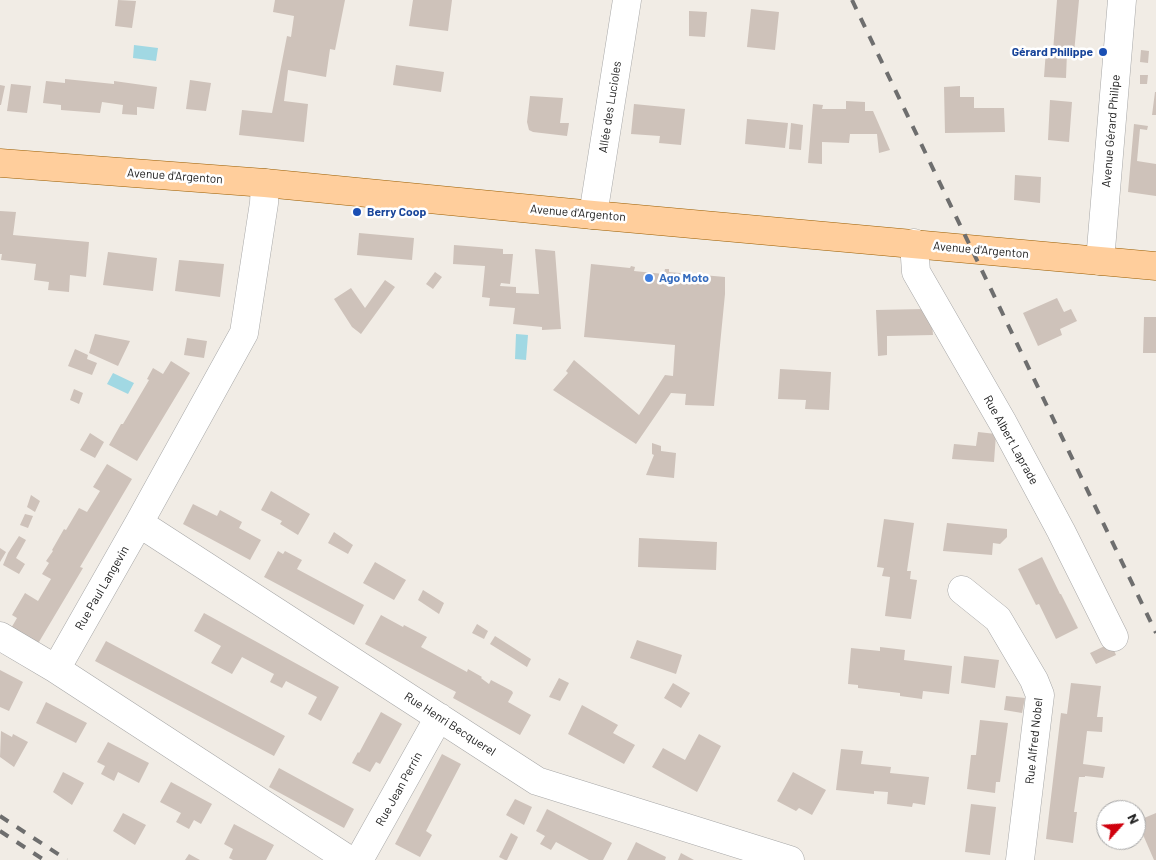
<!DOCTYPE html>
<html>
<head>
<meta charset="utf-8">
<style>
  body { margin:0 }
  #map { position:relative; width:1156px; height:860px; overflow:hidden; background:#f1ece5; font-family:Barlow,sans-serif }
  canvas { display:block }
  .north { position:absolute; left:1096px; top:800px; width:50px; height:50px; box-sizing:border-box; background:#fff; border:1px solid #a6a6a6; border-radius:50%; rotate:64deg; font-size:14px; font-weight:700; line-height:20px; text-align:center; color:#202020 }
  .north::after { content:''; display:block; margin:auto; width:18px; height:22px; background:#cf000d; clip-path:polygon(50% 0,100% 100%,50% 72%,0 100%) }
</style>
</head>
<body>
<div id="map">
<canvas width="1156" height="860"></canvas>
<div class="north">N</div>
</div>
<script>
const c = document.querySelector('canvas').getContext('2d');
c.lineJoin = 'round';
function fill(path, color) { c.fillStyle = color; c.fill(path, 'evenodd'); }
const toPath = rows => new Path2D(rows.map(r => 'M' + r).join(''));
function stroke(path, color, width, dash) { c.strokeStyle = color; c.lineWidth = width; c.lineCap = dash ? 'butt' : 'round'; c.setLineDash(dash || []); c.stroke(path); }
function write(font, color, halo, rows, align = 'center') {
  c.font = font + ' Barlow,sans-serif'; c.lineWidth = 5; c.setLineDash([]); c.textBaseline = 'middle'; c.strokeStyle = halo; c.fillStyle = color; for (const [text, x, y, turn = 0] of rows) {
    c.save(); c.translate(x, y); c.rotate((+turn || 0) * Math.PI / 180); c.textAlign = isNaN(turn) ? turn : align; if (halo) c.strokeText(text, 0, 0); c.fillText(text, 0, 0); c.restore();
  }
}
fill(toPath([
  [134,45,158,48,156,61,133,58],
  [516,334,528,335,526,360,515,359],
  [113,373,134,383,128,394,107,384]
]), '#a1d8e3');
fill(toPath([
  [118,0,136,1,132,28,115,26],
  [275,0,345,0,335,50,330,49,326,77,288,70,284,101,308,104,304,142,239,135,242,110,272,113,287,36,291,37,294,16,273,12],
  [413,0,452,0,448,31,409,26],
  [1057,0,1079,0,1074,53,1067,52,1066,78,1044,77,1046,50,1053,51],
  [751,9,779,12,775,50,747,47],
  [689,11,707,12,705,37,689,36],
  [1141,50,1149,51,1148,63,1140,62],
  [396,65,444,72,441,92,393,85],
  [1140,75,1148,75,1147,84,1140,84],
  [65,79,114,84,114,81,157,87,154,109,137,107,137,115,122,114,123,105,102,102,100,113,61,110,61,105,43,103,46,81,65,83],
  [190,80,211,83,206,111,186,109],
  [11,84,31,86,27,113,7,111],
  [0,85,5,86,1,105,0,105],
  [960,86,960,97,974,97,974,108,1004,108,1005,132,945,133,944,87],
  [1155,92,1156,92,1156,115,1152,115],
  [530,96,563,98,560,123,569,123,567,136,533,132,529,130,527,122],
  [1050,100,1072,102,1069,142,1048,140],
  [846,101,865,102,865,111,873,111,890,150,879,153,877,134,850,134,849,143,822,142,822,164,808,163,813,104,823,105,822,109,846,109],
  [634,104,685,109,681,145,659,143,660,136,631,134],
  [747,119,788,123,785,148,745,144],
  [791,123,803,125,801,150,789,149],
  [1134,124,1148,126,1147,130,1140,129,1137,161,1156,164,1156,196,1128,192],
  [1015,175,1041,177,1040,203,1014,200],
  [0,211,16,212,13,235,89,242,86,277,70,275,69,292,48,290,49,282,34,280,36,264,1,260,2,254,0,254],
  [359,233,414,238,412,260,357,255],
  [454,245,503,249,503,254,513,254,510,284,501,283,500,286,516,287,516,293,539,294,535,249,555,251,561,329,542,330,542,327,513,324,515,308,489,306,490,298,482,297,485,266,453,264],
  [108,252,157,258,153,291,103,285],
  [179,260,224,264,220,297,175,291],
  [591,264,630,268,631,266,635,267,634,271,664,274,665,269,669,269,669,272,725,277,725,294,714,406,685,405,686,394,671,393,636,444,553,390,568,373,566,371,574,360,639,415,665,375,673,376,675,345,584,337],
  [435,272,442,277,433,289,426,284],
  [385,280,395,287,361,334,352,327,334,299,351,288,365,308],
  [1057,298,1064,312,1071,309,1077,321,1060,329,1062,335,1038,346,1023,313],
  [924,309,932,323,933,335,887,336,887,355,878,356,876,310],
  [1144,317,1156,317,1156,353,1143,353],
  [95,334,130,341,118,366,89,353],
  [187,338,207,341,204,358,184,355],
  [75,349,88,355,87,359,97,363,92,375,68,366],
  [171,361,190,373,137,461,109,445,121,424,123,424,149,380,147,379,153,368,163,374],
  [780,369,831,372,829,410,805,409,806,400,778,399],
  [74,389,83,393,79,404,70,400],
  [978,432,996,434,994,462,952,459,954,444,976,446],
  [90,433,104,442,95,458,80,450],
  [652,443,661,446,661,451,676,453,674,478,646,475,654,455,652,454],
  [107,464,132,479,80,567,83,568,36,647,10,630,17,618,12,615,25,593,38,601,51,579,42,574,49,563,46,561,53,551,52,550,64,529,66,530,79,508,87,512,100,491,93,487],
  [271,491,310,514,298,535,280,524,282,521,261,510],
  [31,495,40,501,35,512,27,507],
  [193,504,217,516,220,510,242,522,239,528,261,540,250,560,183,524],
  [25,514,33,516,28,528,20,525],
  [884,519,914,523,907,571,911,571,910,579,917,580,911,619,885,616,890,577,882,576,884,568,877,567],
  [947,523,1007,529,1007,537,1000,544,993,543,992,555,943,551],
  [334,532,353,545,348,554,328,543],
  [19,536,26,540,16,558,25,564,19,574,3,565,8,553],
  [639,538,717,542,716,570,638,567],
  [0,548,6,552,0,562],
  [278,551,283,554,285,551,302,560,297,569,364,605,354,625,264,577],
  [1042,557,1060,594,1061,594,1078,628,1056,639,1039,604,1036,605,1018,569],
  [375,562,406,580,394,600,363,583],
  [423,590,444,603,439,614,418,600],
  [204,613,339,687,321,721,308,714,317,697,286,681,282,688,270,682,274,674,242,657,232,674,211,663,221,646,194,631],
  [381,615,403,627,404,625,427,637,421,647,467,672,468,669,482,677,481,678,489,684,491,680,512,691,513,693,508,702,531,715,520,735,453,698,456,692,365,644],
  [477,624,488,631,484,639,472,633],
  [495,636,531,659,527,667,490,644],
  [637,640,682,655,676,674,630,658],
  [106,641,285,736,274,756,95,661],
  [1111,643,1116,655,1096,664,1090,653],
  [880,647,905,650,904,660,952,666,949,694,923,691,922,699,900,696,900,693,858,688,858,685,848,684,851,648,880,651],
  [964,656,999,660,995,688,961,683],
  [0,670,23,682,9,711,0,707],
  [559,678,569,683,560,701,549,697],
  [673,683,690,693,681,708,664,698],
  [1071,683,1101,686,1097,717,1103,717,1102,732,1087,731,1083,764,1105,767,1103,778,1085,776,1085,777,1079,777,1074,812,1077,812,1073,843,1046,839,1061,713,1067,714],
  [1006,696,1025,698,1022,713,1004,710],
  [46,702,87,723,76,743,36,723],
  [582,705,618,725,613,733,635,745,624,764,568,734],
  [381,712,402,724,380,764,376,762,370,772,352,763,358,752,359,753],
  [980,720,1008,723,1000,782,996,782,995,793,967,789,971,755,976,755],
  [1,731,12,737,13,734,28,742,14,767,0,757],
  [699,734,721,746,697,792,652,767,663,748,685,760],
  [108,742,149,763,139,783,118,772,114,781,101,774,105,766,97,762],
  [841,749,863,751,861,764,891,767,890,773,929,777,925,805,913,803,912,807,887,804,888,792,874,791,874,794,836,790],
  [442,754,461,764,426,831,432,835,420,857,395,844],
  [279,768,354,809,344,828,269,787],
  [63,772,84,783,72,805,53,792],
  [793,772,826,790,812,815,799,808,796,811,777,801],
  [171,782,212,804,201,824,194,820,189,829,176,822,181,813,160,802],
  [515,799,532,807,524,825,506,815],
  [971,804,996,807,990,855,965,852],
  [547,809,612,843,603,860,589,860,556,842,551,850,540,844,545,836,536,831],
  [123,813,146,825,135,845,113,831],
  [1156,813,1156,860,1154,860,1137,821],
  [234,824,274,845,266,860,233,860,229,858,233,849,224,844],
  [511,833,518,837,507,860,505,860,499,857],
  [636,842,666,857,665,860,627,860],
  [681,853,694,860,678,860],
  [189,854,200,860,185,860]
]), '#cec2ba');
const minor = toPath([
  [265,183,264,203,244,333,139,523,56,669,349,860],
  [593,215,627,0],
  [914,243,916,272,1003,423,1061,531,1114,637],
  [1100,261,1122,0],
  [139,523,537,781,790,860],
  [962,590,998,619,1034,680,1040,695,1020,860],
  [0,636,56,669],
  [359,860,439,717]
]);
const major = toPath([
  [0,163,265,183,593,215,1156,266]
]);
stroke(minor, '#a7a7a7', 29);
stroke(major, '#9b5e00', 29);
stroke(minor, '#fff', 28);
stroke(major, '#ffce9c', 28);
stroke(toPath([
  [852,0,1156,633],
  [0,816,67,860],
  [0,831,44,860]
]), '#6e6e6e', 4, [10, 10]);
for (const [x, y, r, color] of [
  [1103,52,5,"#1a4fb4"],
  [357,212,5,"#1a4fb4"],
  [649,278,5,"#3f7fe0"]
]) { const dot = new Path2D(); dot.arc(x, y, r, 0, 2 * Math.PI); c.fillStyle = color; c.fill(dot); stroke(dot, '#fff', 2); }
write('bold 12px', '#164399', '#fff', [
  ["Gérard Philippe",1093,52],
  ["Berry Coop",367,212,"left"]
], 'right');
write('12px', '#202020', '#fff', [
  ["Allée des Lucioles",610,107,-81],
  ["Avenue Gérard Philipe",1111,131,-85],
  ["Avenue d'Argenton",175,176,4],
  ["Avenue d'Argenton",578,213,5],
  ["Avenue d'Argenton",981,250,5],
  ["Rue Albert Laprade",1011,440,61],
  ["Rue Paul Langevin",102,588,-60],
  ["Rue Henri Becquerel",450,724,33],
  ["Rue Alfred Nobel",1034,741,-84],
  ["Rue Jean Perrin",399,789,-61]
]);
write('bold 12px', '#366cbe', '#fff', [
  ["Ago Moto",659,278]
], 'left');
</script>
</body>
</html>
